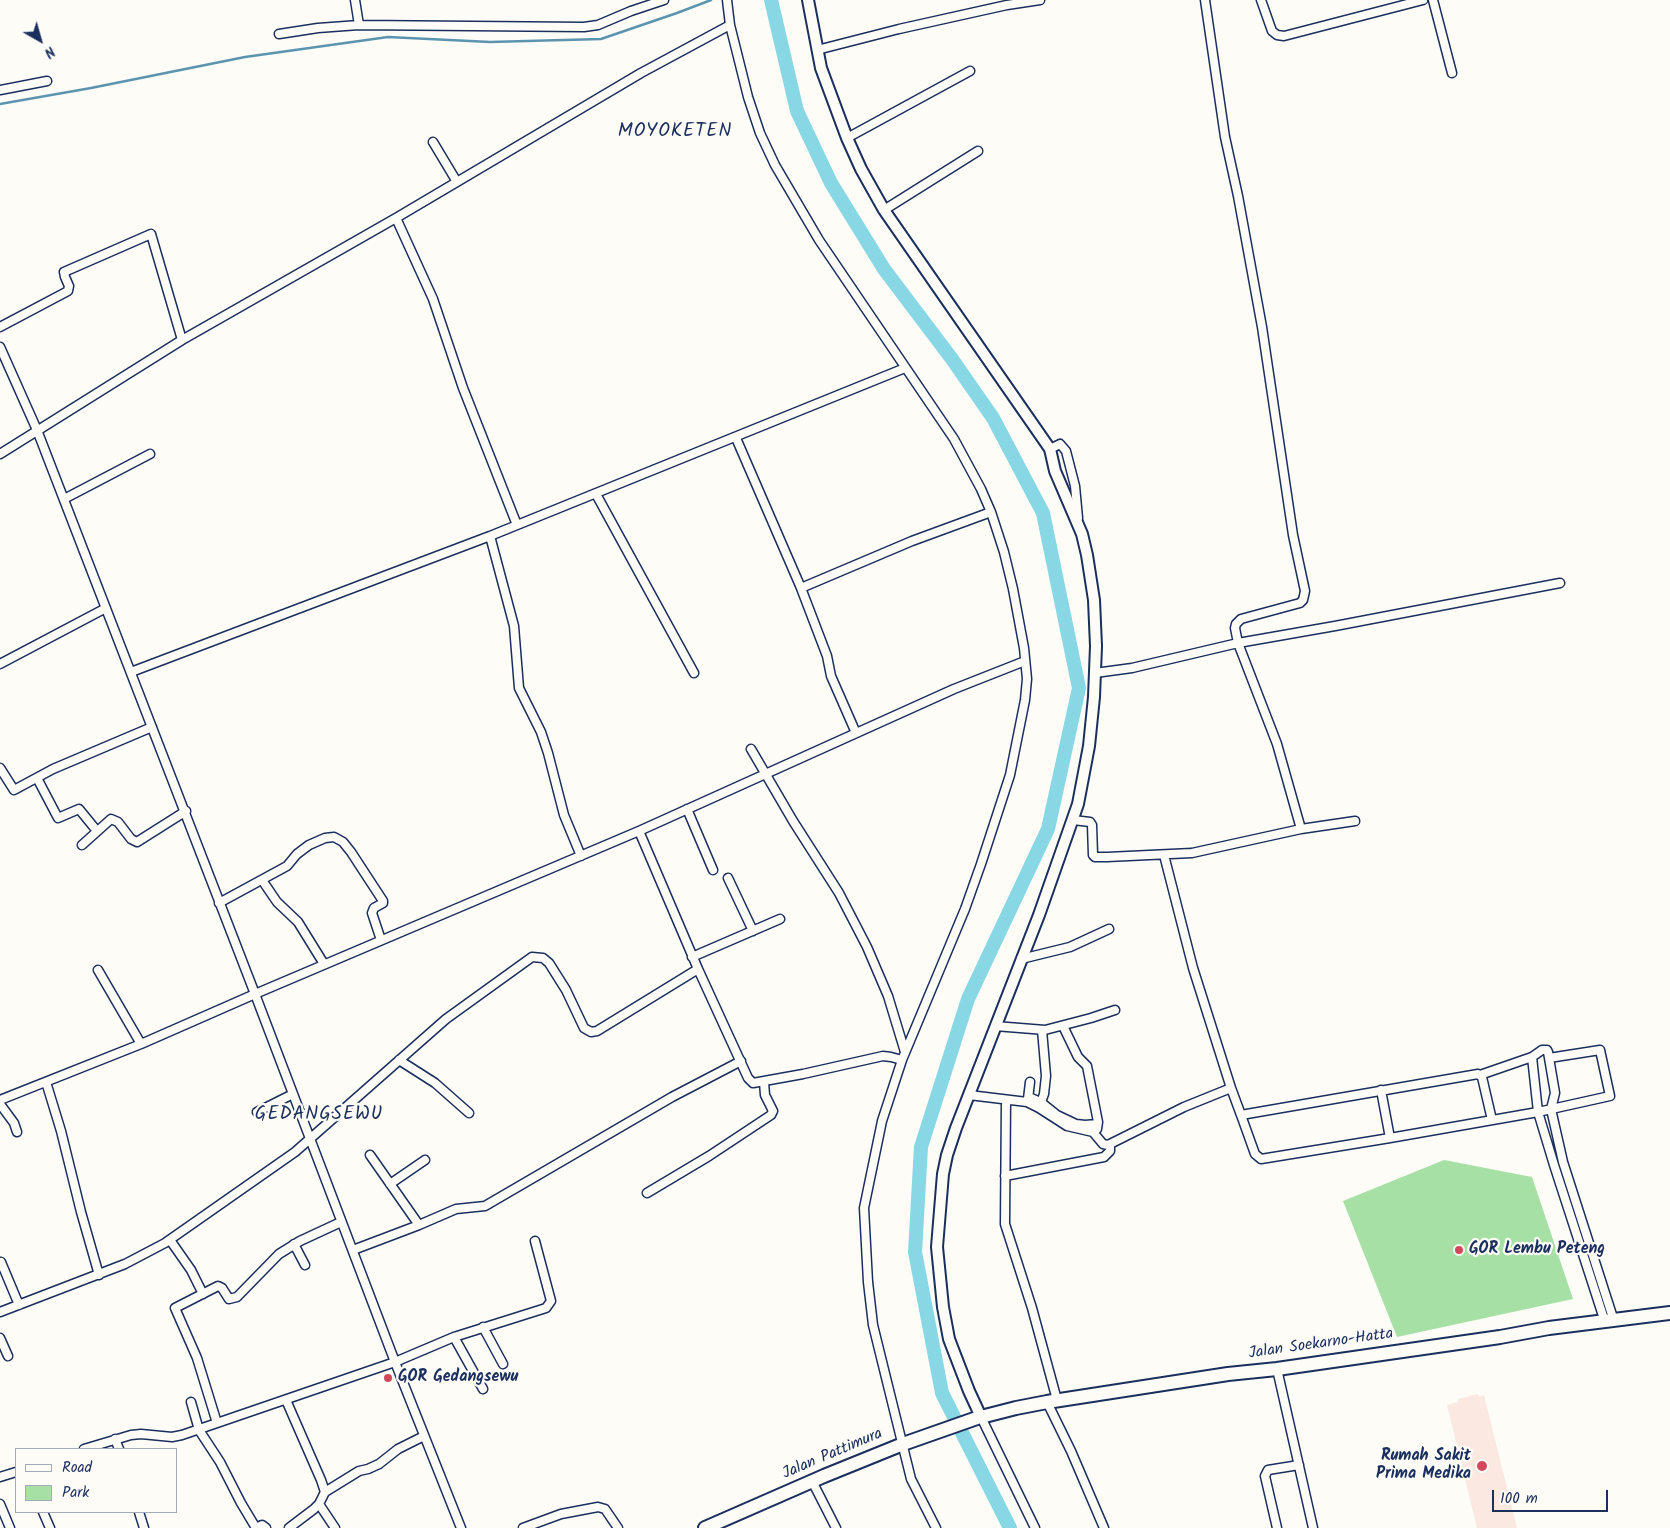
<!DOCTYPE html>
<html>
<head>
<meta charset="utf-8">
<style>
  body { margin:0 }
  #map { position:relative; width:1670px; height:1528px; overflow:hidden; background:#fdfcf7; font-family:Kalam,sans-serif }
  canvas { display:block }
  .legend { position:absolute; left:15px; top:1448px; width:162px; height:65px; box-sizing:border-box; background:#fdfcf7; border:1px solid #a3aaba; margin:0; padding:6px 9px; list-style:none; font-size:15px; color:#1b2f5e }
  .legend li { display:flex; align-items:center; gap:10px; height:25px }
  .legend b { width:25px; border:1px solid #a3aaba }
  .north { position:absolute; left:15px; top:15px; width:50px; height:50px; -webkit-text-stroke:4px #fdfcf7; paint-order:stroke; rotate:142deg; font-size:14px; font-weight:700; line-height:20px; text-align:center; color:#1b2f5e }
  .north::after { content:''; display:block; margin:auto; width:18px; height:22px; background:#1b2f5e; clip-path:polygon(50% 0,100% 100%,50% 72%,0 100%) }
  .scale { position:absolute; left:1492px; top:1490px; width:116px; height:22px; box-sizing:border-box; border:2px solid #1b2f5e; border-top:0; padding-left:6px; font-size:15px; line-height:18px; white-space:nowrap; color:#1b2f5e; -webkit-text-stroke:4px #fdfcf7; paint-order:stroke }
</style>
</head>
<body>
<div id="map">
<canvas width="1670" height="1528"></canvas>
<ul class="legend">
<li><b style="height:6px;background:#fdfcf7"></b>Road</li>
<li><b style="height:14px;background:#a6e0a5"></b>Park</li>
</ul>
<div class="north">N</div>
<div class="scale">100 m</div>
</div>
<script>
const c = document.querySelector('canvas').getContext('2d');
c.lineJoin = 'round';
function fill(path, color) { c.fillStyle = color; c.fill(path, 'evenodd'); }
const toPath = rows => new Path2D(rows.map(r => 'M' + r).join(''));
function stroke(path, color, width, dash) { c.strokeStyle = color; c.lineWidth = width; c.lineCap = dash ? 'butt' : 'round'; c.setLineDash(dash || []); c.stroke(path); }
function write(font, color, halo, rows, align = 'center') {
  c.font = font + ' Kalam,sans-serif'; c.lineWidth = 4.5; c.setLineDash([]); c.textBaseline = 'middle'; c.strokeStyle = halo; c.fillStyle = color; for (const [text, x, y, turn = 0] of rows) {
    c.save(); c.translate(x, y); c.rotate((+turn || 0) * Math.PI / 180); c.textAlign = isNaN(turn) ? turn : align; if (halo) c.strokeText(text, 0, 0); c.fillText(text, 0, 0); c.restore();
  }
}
fill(toPath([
  [1478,1394,1479,1397,1484,1395,1517,1528,1477,1528,1447,1405,1458,1402,1458,1399]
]), '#fae8e1');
fill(toPath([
  [1444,1160,1532,1177,1573,1299,1397,1337,1343,1201]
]), '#a6e0a5');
stroke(toPath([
  [0,104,91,88,245,57,388,37,490,42,601,39,677,13,711,0]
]), '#5c94af', 2.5);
stroke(toPath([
  [771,0,797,111,831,183,884,269,952,359,993,418,1043,513,1079,688,1048,829,968,999,921,1147,915,1252,942,1393,1010,1528]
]), '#88d7e5', 14);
const minor = toPath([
  [355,0,359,25],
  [727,0,730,25,748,97,760,133,775,165,819,240,954,439,981,489,991,512,1004,552,1013,589,1024,648,1027,679,1025,700,1010,775,981,864,965,909,902,1060,882,1121,864,1208,868,1282,873,1325,911,1479,936,1528],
  [1205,0,1225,137,1238,196,1262,327,1293,535,1305,591,1303,600,1300,603,1241,619,1236,624,1235,628,1238,643,1277,744,1301,829],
  [1261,0,1272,31,1277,35,1284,36,1423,0],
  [1433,0,1452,73],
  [279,34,318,28,359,25,584,27,598,25,631,11,664,0],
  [817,50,899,29,1007,5,1040,0],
  [0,90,47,81],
  [847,138,970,71],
  [433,142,457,182],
  [884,210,978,151],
  [396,218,433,299,463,388,517,525],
  [0,327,68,291,69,286,65,277,64,272,151,234,182,340],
  [0,347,37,430,255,994,639,831,954,689,1025,661],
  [736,438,801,588,827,656,831,676,856,733],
  [1050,449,1060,444,1066,451,1075,486,1078,518],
  [0,454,182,340,396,218,641,73,730,25],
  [596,494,694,673],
  [64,499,150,454],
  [490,536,514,626,519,688,541,732,548,753,564,815,581,856],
  [801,588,912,541,991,512],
  [0,664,106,608],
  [131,672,490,536,905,368],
  [1095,673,1132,668,1238,643,1335,626,1560,583],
  [751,749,793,821,839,893,867,947,888,996,905,1052],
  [0,768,14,790,53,769,152,727],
  [37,778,58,818,79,809,97,831],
  [687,809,713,870],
  [1073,820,1090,822,1092,825,1093,855,1095,857,1107,857,1192,853,1301,829,1355,821],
  [82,845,111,819,118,822,131,839,137,842,186,811],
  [1164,855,1193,968,1231,1088],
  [728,878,753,931],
  [262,880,277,902,298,922,324,964],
  [219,903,287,866,297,854,309,845,325,838,334,837,343,842,351,852,383,901,383,903,374,908,372,913,381,940],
  [692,957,780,919],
  [1021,959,1070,947,1109,929],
  [698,969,748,1078,753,1083,803,1074,883,1056,891,1057,902,1060],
  [98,970,141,1044],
  [995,1026,1045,1030,1091,1018,1115,1010],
  [1063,1026,1078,1057,1087,1066,1098,1122,1097,1129,1093,1132],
  [1532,1057,1538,1112,1554,1165,1605,1322],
  [399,1060,435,1083,469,1113],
  [1480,1075,1532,1057,1542,1050,1547,1050,1548,1052,1555,1093,1551,1109,1563,1162,1614,1321],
  [46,1082,61,1131,81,1212,99,1275],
  [1381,1090,1390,1138],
  [969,1095,1027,1102,1039,1108,1067,1126,1093,1132,1103,1144,1108,1145,1184,1107,1231,1088,1241,1115,1478,1074,1482,1077,1492,1120],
  [1029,1097,1042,1103,1057,1115,1076,1124,1085,1125,1097,1124],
  [1028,1099,1030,1082],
  [0,1100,141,1044,255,994,395,1362,461,1528],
  [1006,1100,1005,1224,1032,1308,1057,1400],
  [0,1104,14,1123,17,1132],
  [1039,1108,1044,1094,1046,1076,1042,1030],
  [257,1112,293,1094],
  [1241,1115,1255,1154,1261,1159,1390,1138,1538,1112,1610,1096,1600,1050,1549,1058],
  [370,1155,419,1225],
  [1005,1176,1104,1157,1110,1151,1110,1145],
  [390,1184,425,1160],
  [647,1193,709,1156,771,1115,773,1111,765,1095,764,1082],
  [170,1240,191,1270,203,1294],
  [294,1244,305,1265],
  [353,1250,419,1225,456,1209,485,1206,672,1097,741,1061],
  [1,1262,19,1305],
  [0,1312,125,1264,165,1243,295,1152,446,1019,532,957,543,958,549,963,566,990,584,1028,591,1032,597,1031,698,969,639,831],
  [483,1327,503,1364],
  [454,1337,483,1389],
  [0,1338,8,1356],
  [1277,1369,1313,1528],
  [286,1400,321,1480,325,1492,319,1504,314,1509,289,1528],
  [191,1402,199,1430,220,1462,241,1503,256,1528,262,1525,266,1528],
  [1047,1402,1071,1451,1104,1528],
  [981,1417,1035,1528],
  [217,1423,197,1358,175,1308,218,1286,222,1288,229,1299,237,1297,279,1254,300,1241,341,1222],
  [115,1439,119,1449],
  [84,1449,131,1435,141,1434,172,1437,182,1435,395,1362,454,1337,546,1308,551,1301,535,1241],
  [0,1477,16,1472],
  [812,1481,836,1528],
  [325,1492,359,1471,368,1469,379,1464,398,1449,424,1436],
  [0,1504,10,1528],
  [319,1504,335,1528],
  [43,1512,50,1528],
  [139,1512,144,1528],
  [523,1528,561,1514,598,1507,605,1509,618,1528],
  [1277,1528,1265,1476,1268,1470,1299,1465]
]);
const tertiary = toPath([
  [808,0,821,68,847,138,861,169,884,210,1050,449,1055,471,1082,534,1087,555,1094,600,1096,646,1094,697,1089,746,1078,804,1039,915,956,1128,947,1155,943,1174,937,1247,943,1307,949,1339,969,1391,981,1417]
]);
const trunk = toPath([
  [705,1528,824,1476,903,1444,977,1418,1016,1408,1047,1402,1228,1374,1277,1369,1500,1337,1549,1328,1670,1313]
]);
stroke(minor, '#1b2f5e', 11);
stroke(tertiary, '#1b2f5e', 14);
stroke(trunk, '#1b2f5e', 16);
stroke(minor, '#fdfcf7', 8);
stroke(tertiary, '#fdfcf7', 10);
stroke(trunk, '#fdfcf7', 12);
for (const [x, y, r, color] of [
  [1459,1250,5,"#d1495b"],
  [388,1378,5,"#d1495b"],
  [1482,1466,6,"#d1495b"]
]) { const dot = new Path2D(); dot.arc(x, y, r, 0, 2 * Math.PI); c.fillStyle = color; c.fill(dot); stroke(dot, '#fdfcf7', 2); }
write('bold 16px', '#1b2f5e', '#fdfcf7', [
  ["GOR Lembu Peteng",1469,1250],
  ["GOR Gedangsewu",398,1378],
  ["Rumah Sakit",1471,1457,"right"],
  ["Prima Medika",1471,1475,"right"]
], 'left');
write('16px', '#1b2f5e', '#fdfcf7', [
  ["Jalan Soekarno-Hatta",1321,1345,-8],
  ["Jalan Pattimura",833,1455,-23]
]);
c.letterSpacing = '1px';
write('19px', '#1b2f5e', '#fdfcf7', [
  ["MOYOKETEN",675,133],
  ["GEDANGSEWU",319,1116]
]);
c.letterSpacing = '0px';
</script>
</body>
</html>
